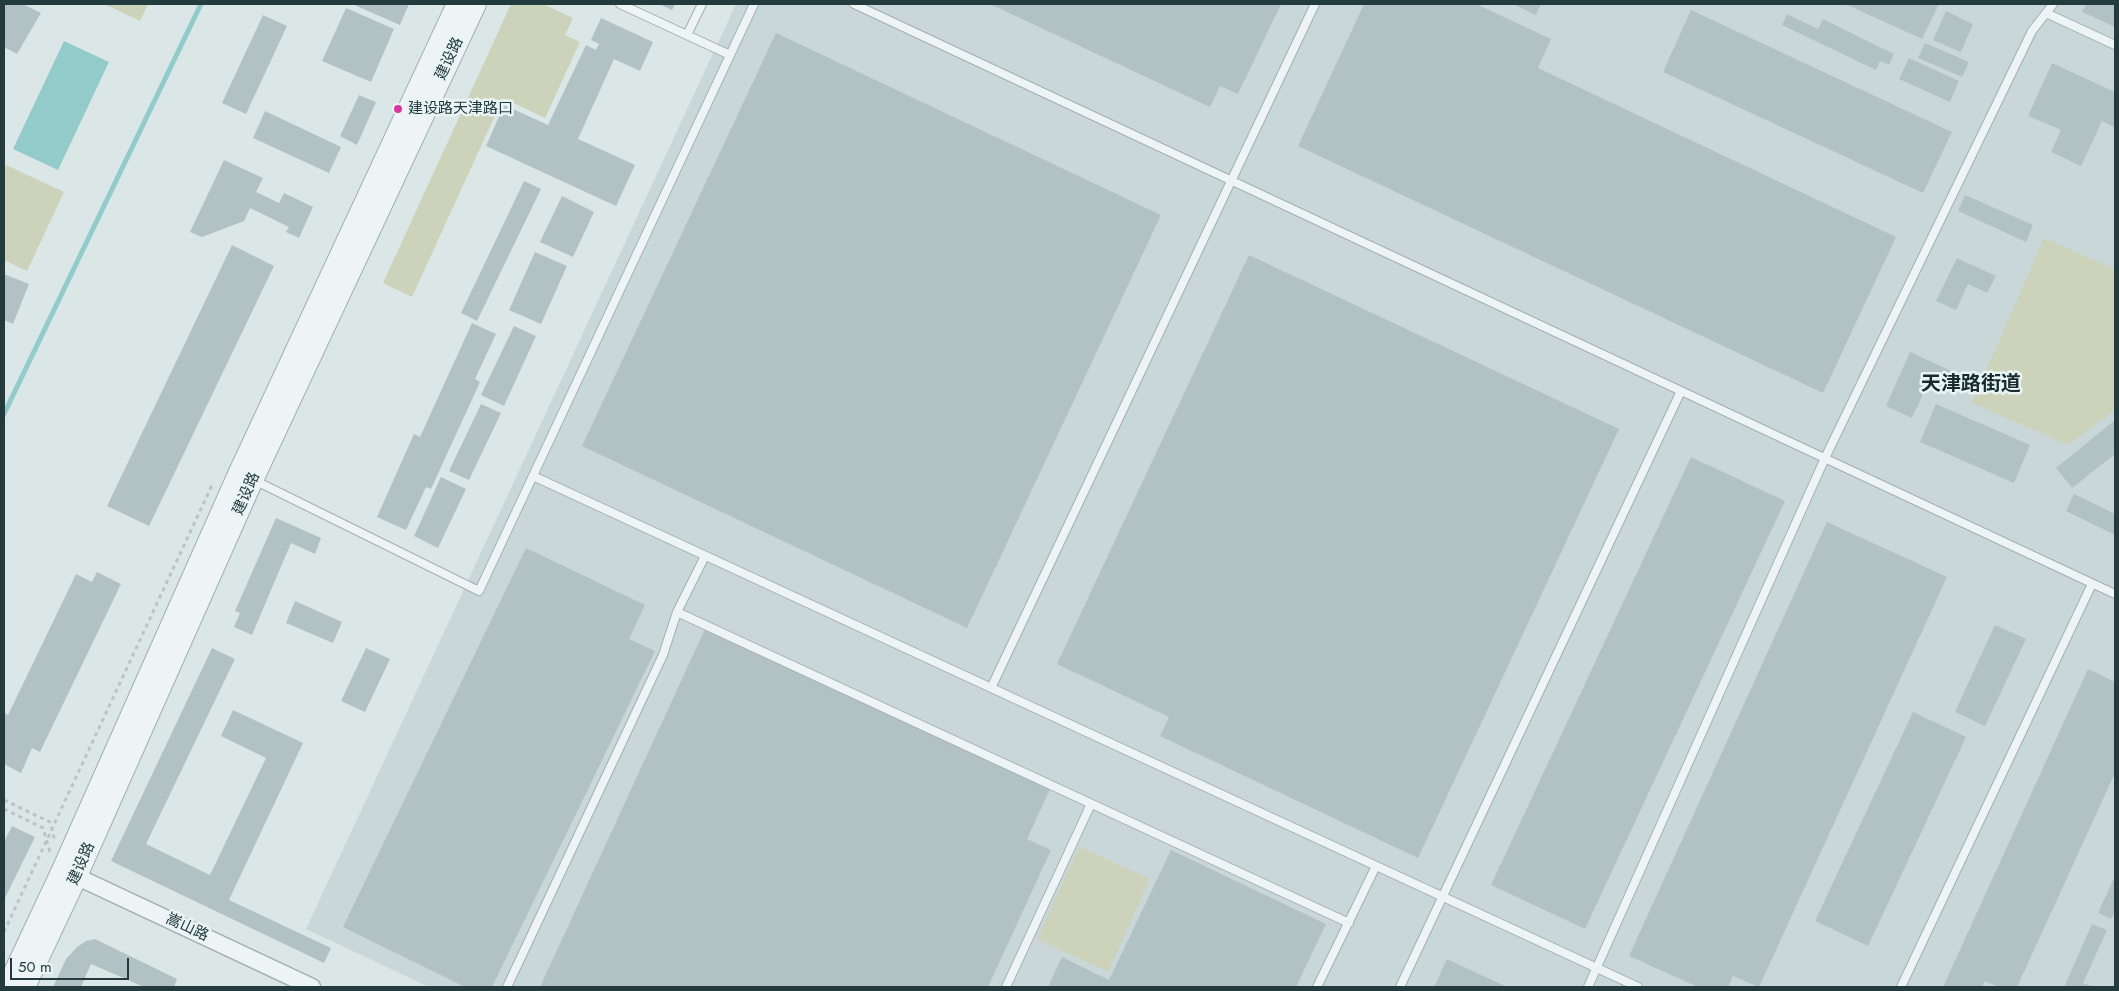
<!DOCTYPE html>
<html>
<head>
<meta charset="utf-8">
<style>
  body { margin:0 }
  #map { position:relative; width:2119px; height:991px; overflow:hidden; background:#dbe6e7; font-family:Jost,sans-serif }
  canvas { display:block }
  .frame { position:absolute; inset:0; border:5px solid #243b3e; pointer-events:none }
  .scale { position:absolute; left:10px; top:958px; width:119px; height:22px; box-sizing:border-box; border:2px solid #243b3e; border-top:0; padding-left:6px; font-size:15px; line-height:18px; white-space:nowrap; color:#243b3e; -webkit-text-stroke:4px #eaf4f5; paint-order:stroke }
</style>
</head>
<body>
<div id="map">
<canvas width="2119" height="991"></canvas>
<div class="frame"></div>
<div class="scale">50 m</div>
</div>
<script>
const c = document.querySelector('canvas').getContext('2d');
c.lineJoin = 'round';
function fill(path, color) { c.fillStyle = color; c.fill(path, 'evenodd'); }
const toPath = rows => new Path2D(rows.map(r => 'M' + r).join(''));
function stroke(path, color, width, dash) { c.strokeStyle = color; c.lineWidth = width; c.lineCap = dash ? 'butt' : 'round'; c.setLineDash(dash || []); c.stroke(path); }
function write(font, color, halo, rows, align = 'center') {
  c.font = font + ' Jost,"Noto Sans SC",sans-serif'; c.lineWidth = 5; c.setLineDash([]); c.textBaseline = 'middle'; c.strokeStyle = halo; c.fillStyle = color; for (const [text, x, y, turn = 0] of rows) {
    c.save(); c.translate(x, y); c.rotate((+turn || 0) * Math.PI / 180); c.textAlign = isNaN(turn) ? turn : align; if (halo) c.strokeText(text, 0, 0); c.fillText(text, 0, 0); c.restore();
  }
}
fill(toPath([
  [736,4,2115,4,2115,987,429,987,306,929]
]), '#c9d7d9');
fill(toPath([
  [104,4,148,4,140,21],
  [511,4,543,4,573,18,565,35,580,42,545,118,503,98,412,297,383,283],
  [6,165,64,192,27,271,4,260,4,169],
  [2044,238,2115,269,2115,410,2068,445,1972,403],
  [1079,847,1150,879,1108,972,1037,939]
]), '#cdd2bb');
fill(toPath([
  [64,41,109,62,58,170,13,149]
]), '#92cbca');
stroke(toPath([
  [4,414,201,4]
]), '#92cbca', 5);
fill(toPath([
  [4,4,23,4,41,13,17,54,4,47],
  [352,4,409,4,400,25],
  [659,4,675,4,672,10],
  [990,4,1281,4,1238,94,1220,86,1210,107],
  [1364,4,1476,4,1551,39,1538,68,1896,237,1823,393,1298,146],
  [1513,4,1541,4,1536,15],
  [1845,4,1939,4,1922,39],
  [2086,4,2115,4,2115,27,2082,12],
  [346,8,394,29,371,82,322,61],
  [1691,10,1952,132,1923,193,1663,72],
  [1946,11,1973,24,1961,52,1933,40],
  [1787,14,1818,29,1823,19,1894,54,1889,65,1880,61,1876,70,1782,25],
  [263,15,287,26,246,114,222,103],
  [601,18,653,42,640,71,614,59,578,139,635,165,616,206,486,146,504,105,548,125,586,45,596,50,599,44,591,40],
  [776,33,1161,215,967,628,582,446],
  [1925,43,1969,62,1962,77,1918,58],
  [1909,58,1959,81,1950,102,1899,79],
  [2052,63,2115,92,2115,128,2102,121,2081,166,2051,152,2061,130,2028,116],
  [359,95,376,102,357,145,340,136],
  [265,111,341,147,329,173,253,138],
  [224,160,263,178,256,192,279,203,284,193,313,207,299,238,286,232,289,227,250,208,244,221,202,237,190,232],
  [524,181,541,189,477,321,461,313],
  [1965,195,2033,225,2026,242,1958,211],
  [562,196,594,212,573,257,540,242],
  [232,245,274,266,149,526,107,506],
  [535,252,567,266,541,324,509,310],
  [1249,255,1619,429,1418,858,1160,736,1169,717,1057,664],
  [1957,258,1996,276,1987,293,1968,284,1956,310,1936,301],
  [4,274,29,284,13,324,4,320],
  [472,323,496,334,475,379,480,382,431,489,426,487,406,530,377,517,414,434,420,437],
  [514,326,536,336,504,406,481,395],
  [1910,352,1960,375,1953,392,1929,381,1912,418,1886,406],
  [481,404,501,413,469,480,449,471],
  [1936,404,2030,445,2014,483,1920,442],
  [2115,420,2115,454,2072,488,2056,468],
  [1691,457,1785,501,1585,929,1491,885],
  [441,477,466,489,438,548,414,536],
  [2074,494,2115,514,2115,535,2066,511],
  [276,518,321,538,315,554,291,543,252,635,234,627,240,613,235,611],
  [1827,522,1947,577,1759,987,1733,976,1728,987,1698,987,1629,956],
  [526,548,645,605,629,639,655,651,492,987,465,987,343,927],
  [97,572,121,584,40,752,32,748,21,773,4,764,4,713,8,715,76,574,92,582],
  [295,601,342,622,333,643,286,623],
  [1995,625,2026,639,1985,726,1955,712],
  [705,629,1050,789,1027,839,1051,850,988,987,540,987],
  [212,648,235,659,146,844,210,875,266,758,221,736,233,710,303,743,229,900,331,948,324,963,111,861],
  [366,648,390,659,365,712,341,701],
  [2088,669,2115,682,2115,773,2017,987,1999,987,1985,981,1982,987,1943,987],
  [1913,712,1966,737,1868,946,1815,921],
  [12,826,35,837,4,900,4,842],
  [1171,850,1326,924,1296,987,1048,987,1062,957,1109,980],
  [2115,876,2115,911,2111,919,2098,913],
  [2092,924,2107,930,2083,983,2093,987,2064,987],
  [95,939,177,979,174,987,144,987,91,964,81,987,53,987,66,959,77,947,86,941],
  [1447,959,1507,987,1434,987]
]), '#b2c2c4');
const service = toPath([
  [620,4,730,55],
  [854,4,2115,594],
  [2046,13,2115,45],
  [687,35,702,4],
  [533,476,1638,987],
  [254,480,479,591,754,4],
  [677,612,1349,923],
  [991,688,1315,4],
  [507,987,663,655,677,612,705,556],
  [1006,987,1091,804],
  [1317,987,1376,866],
  [1400,987,1681,391],
  [1588,987,1825,458,2032,31,2053,4],
  [1901,987,2092,584]
]);
const minor = toPath([
  [67,872,312,987]
]);
const tertiary = toPath([
  [7,987,62,870,239,472,457,4],
  [25,987,73,885,253,480,476,4]
]);
stroke(service, '#a0afb1', 10);
stroke(minor, '#a0afb1', 19);
stroke(tertiary, '#a0afb1', 22);
stroke(toPath([
  [4,800,50,822,55,842],
  [4,809,43,828,50,852],
  [4,932,213,483]
]), '#b9c4c5', 3, [4, 4]);
stroke(service, '#eef4f5', 8);
stroke(minor, '#eef4f5', 16);
stroke(tertiary, '#eef4f5', 20);
for (const [x, y, r, color] of [
  [398,109,5,"#d933a4"]
]) { const dot = new Path2D(); dot.arc(x, y, r, 0, 2 * Math.PI); c.fillStyle = color; c.fill(dot); stroke(dot, '#eaf4f5', 2); }
write('15px', '#243b3e', '#eaf4f5', [
  ["建设路",450,59,-65],
  ["建设路",247,494,-66],
  ["建设路",82,864,-66],
  ["嵩山路",187,928,25]
]);
write('15px', '#243b3e', '#eaf4f5', [
  ["建设路天津路口",408,109]
], 'left');
write('bold 20px', '#172b2e', '#eaf4f5', [
  ["天津路街道",1971,385]
]);
</script>
</body>
</html>
